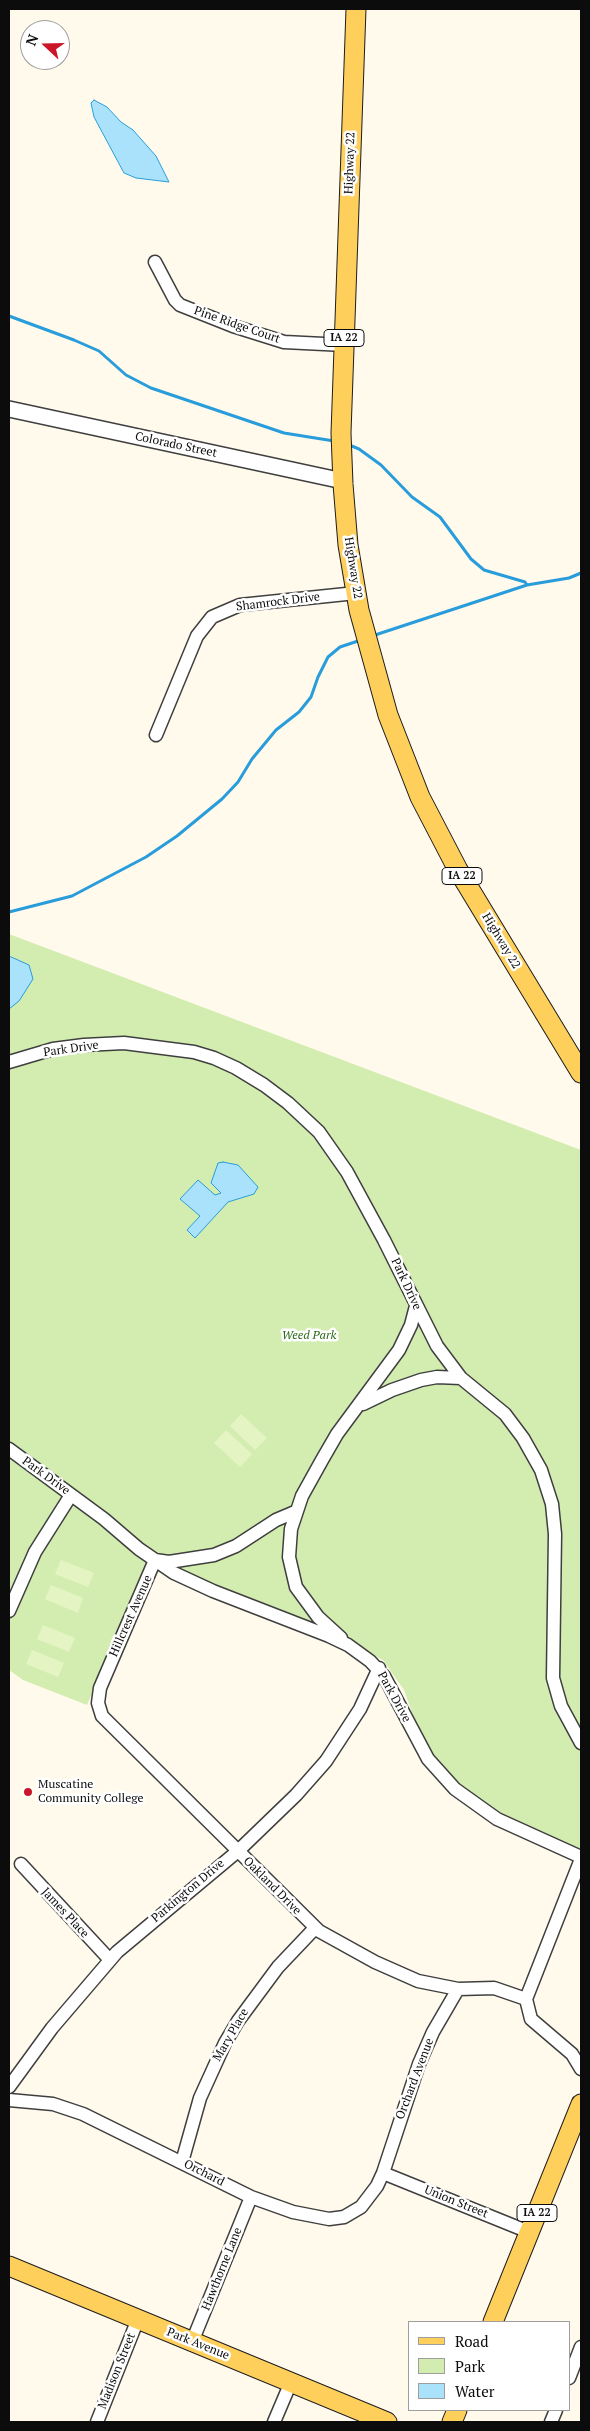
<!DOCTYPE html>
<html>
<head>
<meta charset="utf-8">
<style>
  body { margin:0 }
  #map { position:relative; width:590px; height:2431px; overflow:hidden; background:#fffaeb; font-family:"PT Serif",serif }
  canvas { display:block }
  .frame { position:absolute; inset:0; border:10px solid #0c0c0c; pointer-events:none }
  .legend { position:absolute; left:408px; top:2321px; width:162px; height:90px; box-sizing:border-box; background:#fff; border:1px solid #9e9e9e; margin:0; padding:6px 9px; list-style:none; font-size:15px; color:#0c0c0c }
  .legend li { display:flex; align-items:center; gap:10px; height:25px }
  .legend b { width:25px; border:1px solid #9e9e9e }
  .north { position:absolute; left:20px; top:20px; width:50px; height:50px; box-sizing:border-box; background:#fff; border:1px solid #9e9e9e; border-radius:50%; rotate:291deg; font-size:14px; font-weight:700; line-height:20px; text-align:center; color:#0c0c0c }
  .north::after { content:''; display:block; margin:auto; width:18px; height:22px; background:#ca1628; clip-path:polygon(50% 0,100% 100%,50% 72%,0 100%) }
</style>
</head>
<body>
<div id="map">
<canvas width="590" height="2431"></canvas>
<div class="frame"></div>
<ul class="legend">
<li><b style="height:6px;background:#ffcf5b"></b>Road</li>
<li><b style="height:14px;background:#d3edb1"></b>Park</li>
<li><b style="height:14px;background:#aae2fc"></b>Water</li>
</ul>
<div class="north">N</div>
</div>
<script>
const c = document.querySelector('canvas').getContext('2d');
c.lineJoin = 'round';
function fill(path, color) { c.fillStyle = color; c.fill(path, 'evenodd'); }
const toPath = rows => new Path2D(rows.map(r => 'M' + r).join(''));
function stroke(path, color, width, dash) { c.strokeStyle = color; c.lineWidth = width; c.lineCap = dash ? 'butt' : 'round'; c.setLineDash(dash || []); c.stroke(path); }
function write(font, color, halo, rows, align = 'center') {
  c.font = font + ' "PT Serif",serif'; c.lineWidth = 5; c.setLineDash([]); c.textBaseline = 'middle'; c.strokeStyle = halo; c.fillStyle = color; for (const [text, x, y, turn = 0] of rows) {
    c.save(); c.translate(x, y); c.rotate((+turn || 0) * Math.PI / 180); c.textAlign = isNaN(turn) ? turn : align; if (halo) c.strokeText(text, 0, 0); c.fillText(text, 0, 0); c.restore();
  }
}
fill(toPath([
  [9,934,581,1150,581,1848,574,1850,493,1813,454,1783,424,1746,404,1690,383,1660,153,1559,147,1566,87,1705,23,1680,9,1670]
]), '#d3edb1');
fill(toPath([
  [241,1414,267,1438,255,1450,230,1426],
  [226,1430,252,1454,240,1467,214,1443],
  [61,1560,94,1573,88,1587,55,1574],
  [51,1585,83,1598,78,1613,45,1599],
  [43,1625,75,1638,69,1652,37,1639],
  [32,1650,64,1663,58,1677,26,1664]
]), '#e5f4c3');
const water = toPath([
  [94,100,107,107,121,122,133,130,156,156,169,182,136,178,124,173,94,117,91,103,94,100],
  [9,956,29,965,33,979,19,1001,9,1009,9,956],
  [223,1162,238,1165,258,1187,254,1194,228,1202,195,1238,187,1230,200,1216,180,1199,198,1180,215,1195,221,1193,211,1183,218,1163,223,1162]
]);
fill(water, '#aae2fc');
stroke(water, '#299ddb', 1);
stroke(toPath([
  [9,316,74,340,99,351,126,375,151,388,284,433,334,441],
  [347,444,359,449,381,465,412,497,440,517,471,559,484,570,525,582,527,585],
  [372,636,527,585,569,578,581,573],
  [9,912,72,896,146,857,177,836,222,799,238,782,252,759,276,730,299,712,311,697,318,677,328,657,340,647,361,640]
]), '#299ddb', 3);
const minor = toPath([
  [155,262,175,300,180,305,233,326,284,342,344,345],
  [156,735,197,636,212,617,240,605,356,593],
  [9,1062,53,1049,84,1045,124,1043,194,1052,214,1058,236,1068,264,1085,288,1103,319,1132,347,1172,384,1240,437,1346,461,1378,505,1414,523,1438,541,1470,552,1504,555,1534,553,1678,561,1706,581,1743],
  [363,1404,392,1390,421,1380,437,1377,461,1378],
  [9,1449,104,1519,139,1549,174,1573,213,1591,329,1636,348,1645,370,1661,384,1676,428,1759,455,1789,497,1819,581,1857],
  [295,1512,276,1520,236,1546,214,1555,169,1562,155,1560,100,1688,98,1703,102,1716,319,1931,375,1962,418,1981,458,1989,494,1988,526,1999],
  [9,1611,35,1552,71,1495],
  [341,1638,318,1617,296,1587,289,1557,291,1529,302,1496,322,1460,337,1434,399,1350,411,1325,416,1306],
  [581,1859,526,1999,531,2019,572,2054,581,2069],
  [21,1864,110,1960],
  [9,2087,52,2028,117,1952,238,1851,296,1795,326,1761,360,1709,379,1668],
  [9,2100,53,2104,83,2114,251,2197,293,2212,329,2219,344,2217,361,2207,377,2186,383,2173,419,2064,433,2032,458,1989],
  [182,2162,200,2098,225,2043,238,2021,278,1967,315,1928],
  [383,2173,529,2232],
  [192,2342,251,2197],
  [569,2378,581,2347],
  [97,2422,138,2319],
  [274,2422,291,2382],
  [551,2422,556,2410]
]);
const tertiary = toPath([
  [9,409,343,481]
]);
const primary = toPath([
  [356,9,341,433,343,484,348,545,359,610,388,715,420,797,458,870,581,1073],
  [9,2266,387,2422],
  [493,2322,581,2104],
  [452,2422,457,2410]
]);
stroke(minor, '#3f3f3f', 15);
stroke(tertiary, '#3f3f3f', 18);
stroke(primary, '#1d1d1d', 21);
stroke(minor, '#fff', 12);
stroke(tertiary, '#fff', 15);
stroke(primary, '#ffcf5b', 19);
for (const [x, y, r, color] of [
  [28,1792,5,"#ca1628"]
]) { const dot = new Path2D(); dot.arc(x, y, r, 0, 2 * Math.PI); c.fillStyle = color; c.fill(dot); stroke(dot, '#fff', 2); }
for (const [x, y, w] of [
  [344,338,40],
  [462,876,40],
  [537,2213,40]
]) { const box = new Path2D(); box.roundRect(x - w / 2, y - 8.5, w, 17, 4); c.fillStyle = '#fff'; c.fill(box); stroke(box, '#0c0c0c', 1); }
write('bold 11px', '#0c0c0c', null, [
  ["IA 22",344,338],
  ["IA 22",462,876],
  ["IA 22",537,2213]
]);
write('12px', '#0c0c0c', '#fff', [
  ["Highway 22",350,163,-88],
  ["Pine Ridge Court",237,325,19],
  ["Colorado Street",176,445,12],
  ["Highway 22",353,568,81],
  ["Shamrock Drive",278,602,-7],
  ["Highway 22",501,941,59],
  ["Park Drive",71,1049,-8],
  ["Park Drive",406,1284,65],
  ["Park Drive",46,1476,36],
  ["Hillcrest Avenue",131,1616,-66],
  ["Park Drive",394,1697,61],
  ["Oakland Drive",272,1886,45],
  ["Parkington Drive",188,1891,-40],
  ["James Place",65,1913,47],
  ["Mary Place",231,2035,-60],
  ["Orchard Avenue",415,2079,-69],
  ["Orchard",204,2173,27],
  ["Union Street",456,2202,22],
  ["Hawthorne Lane",222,2269,-68],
  ["Park Avenue",198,2344,22],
  ["Madison Street",117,2371,-68]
]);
write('italic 12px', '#2c6a16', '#fff', [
  ["Weed Park",309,1336]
]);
write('12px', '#0c0c0c', '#fff', [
  ["Muscatine",38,1785],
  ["Community College",38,1799]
], 'left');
</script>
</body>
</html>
